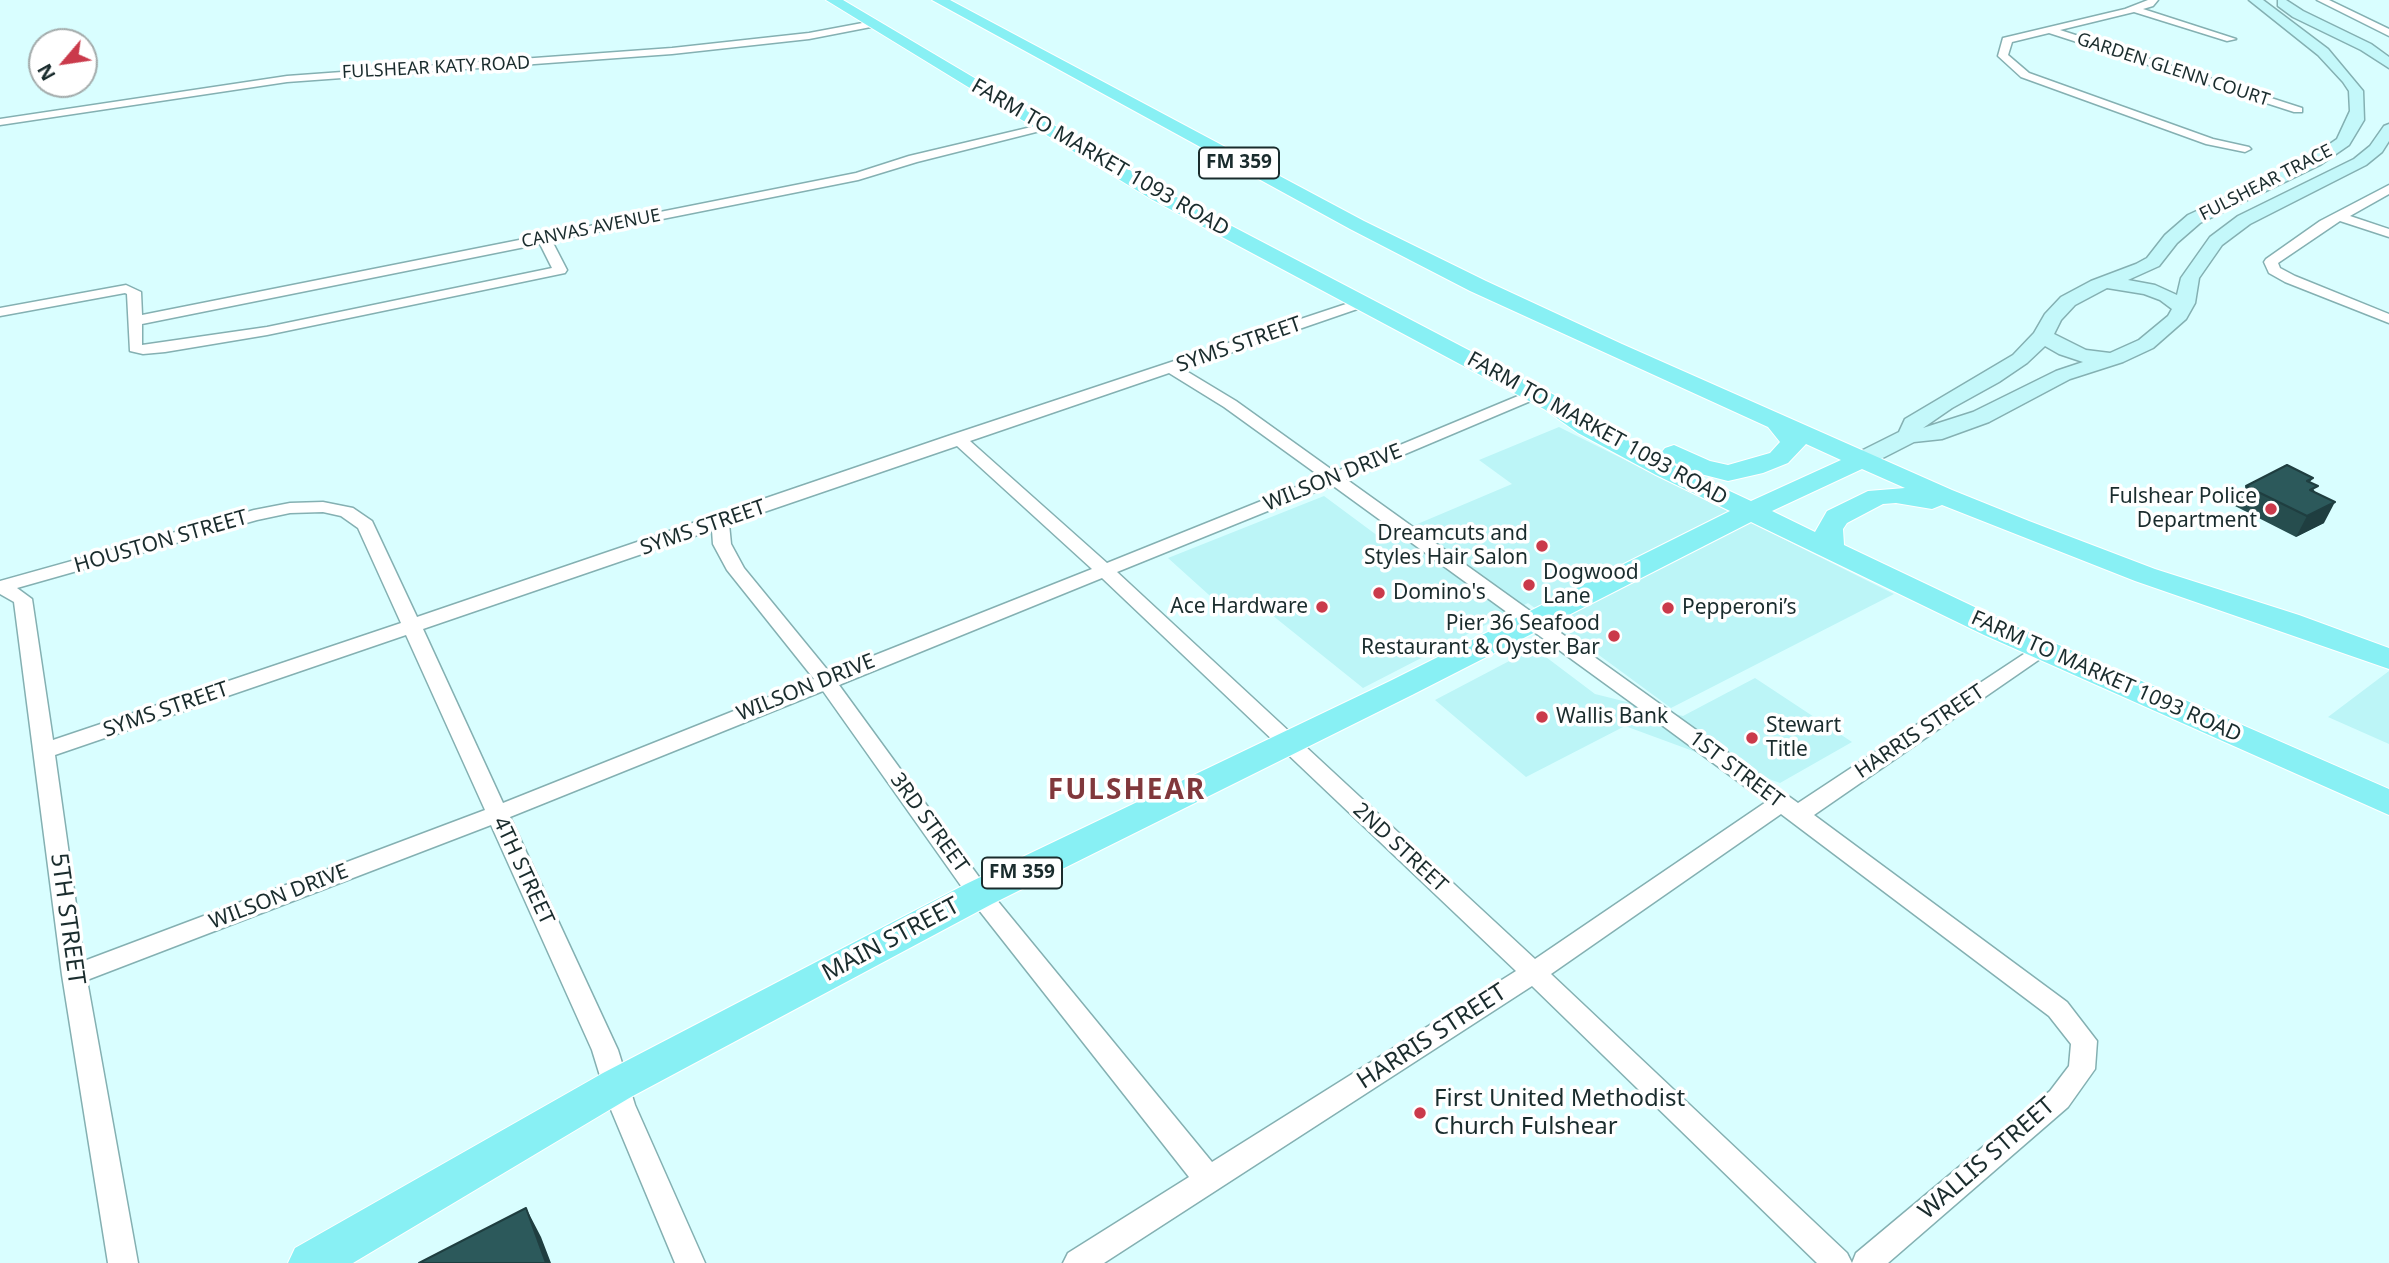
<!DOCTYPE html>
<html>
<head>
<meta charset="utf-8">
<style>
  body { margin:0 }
  #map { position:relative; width:2389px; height:1263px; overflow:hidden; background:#d9feff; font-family:"Noto Sans",sans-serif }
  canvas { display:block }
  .north { position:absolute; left:28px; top:28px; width:70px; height:70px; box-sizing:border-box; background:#fff; border:2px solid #a3abab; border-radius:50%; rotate:241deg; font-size:19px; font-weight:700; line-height:28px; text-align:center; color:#1a2c2d }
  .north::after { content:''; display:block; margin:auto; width:24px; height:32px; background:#ca3a4b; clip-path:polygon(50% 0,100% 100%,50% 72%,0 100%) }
</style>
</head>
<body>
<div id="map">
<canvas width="2389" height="1263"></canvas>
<div class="north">N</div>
</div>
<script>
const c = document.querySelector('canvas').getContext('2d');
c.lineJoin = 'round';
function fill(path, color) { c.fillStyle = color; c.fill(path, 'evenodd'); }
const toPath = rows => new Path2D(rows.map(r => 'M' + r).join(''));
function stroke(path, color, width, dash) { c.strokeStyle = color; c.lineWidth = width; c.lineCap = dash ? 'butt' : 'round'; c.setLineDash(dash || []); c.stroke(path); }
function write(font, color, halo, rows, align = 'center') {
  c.font = font + ' "Noto Sans",sans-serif'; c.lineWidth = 7; c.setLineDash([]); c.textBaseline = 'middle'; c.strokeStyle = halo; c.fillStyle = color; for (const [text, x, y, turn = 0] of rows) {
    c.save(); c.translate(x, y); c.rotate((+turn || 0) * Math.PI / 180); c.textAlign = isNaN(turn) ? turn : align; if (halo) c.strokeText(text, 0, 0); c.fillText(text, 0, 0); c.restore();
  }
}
fill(toPath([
  [1559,427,1894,594,1671,708,1528,603,1363,688,1257,603,1229,613,1168,558,1324,496,1382,539,1512,484,1479,460],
  [1534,648,1595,694,1683,716,1755,678,1852,742,1780,783,1625,726,1526,777,1435,700],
  [2389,671,2389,744,2328,717]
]), '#bcf5f7');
const street = toPath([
  [2148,0,2158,0,2153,6,2143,9,2236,39,2227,41,2134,12,2060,30,2302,108,2302,112,2294,112,2049,33,2012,42,2008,55,2029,73,2213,139,2249,147,2251,149,2245,152,2206,144,2021,77,1998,56,2003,38,2125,9,2148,0],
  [2317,0,2329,0,2389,29,2389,36,2317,0],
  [873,21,876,22,876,26,809,39,672,54,287,82,0,125,0,119,287,76,672,48,809,33,873,21],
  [1044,124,1050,127,1048,129,917,162,858,180,552,241,567,270,565,273,267,335,165,352,143,354,130,351,127,294,125,293,0,316,0,308,126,285,141,292,142,315,856,173,909,156,1044,124],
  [540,244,552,268,267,327,142,345,142,324,540,244],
  [2389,185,2389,194,2350,216,2389,229,2389,237,2340,221,2278,263,2280,268,2295,276,2389,314,2389,323,2285,282,2269,273,2264,262,2266,259,2320,221,2389,185],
  [1361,299,1366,300,1366,306,1183,369,1236,401,1335,472,1530,391,1540,391,1543,394,1540,397,1346,479,1798,803,2036,646,2043,644,2050,646,2053,650,1814,815,2067,1002,2097,1041,2095,1069,2068,1107,1888,1263,1817,1263,1532,986,1104,1263,1063,1263,1068,1253,1189,1177,971,900,823,691,510,817,618,1050,635,1105,705,1263,675,1263,609,1105,592,1050,491,825,87,980,138,1263,108,1263,62,975,14,602,0,594,0,581,254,510,290,503,323,502,353,508,372,521,417,617,951,435,1361,299],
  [1169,373,1224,407,1321,477,1107,563,970,441,1169,373],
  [957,446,1092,569,830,673,744,568,731,544,729,524,957,446],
  [1332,485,1636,706,1766,802,1535,959,1117,572,1332,485],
  [323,512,341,516,358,528,401,623,53,740,32,599,17,588,257,520,290,513,323,512],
  [712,530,713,544,727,570,814,679,503,803,423,629,712,530],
  [1102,578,1516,971,1212,1162,987,888,839,685,1102,578],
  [406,635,485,810,84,961,55,755,406,635],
  [1781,814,2049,1016,2071,1044,2069,1066,2050,1091,1856,1253,1852,1263,1847,1253,1551,974,1781,814]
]);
const secondary = toPath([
  [2249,0,2263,0,2328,49,2363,91,2364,120,2349,145,2320,165,2200,223,2177,243,2159,266,2128,280,2155,285,2177,295,2181,278,2210,237,2238,216,2354,159,2370,146,2384,126,2389,124,2389,141,2382,152,2366,165,2250,224,2222,245,2199,278,2195,303,2186,319,2153,348,2123,362,2070,379,1989,422,1942,439,1914,442,1871,464,1855,464,1852,459,1855,454,1899,432,1905,419,2013,355,2034,333,2045,314,2061,297,2091,281,2136,264,2147,258,2165,235,2188,215,2308,159,2337,139,2350,111,2349,91,2343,82,2318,55,2249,0],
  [2107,288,2144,294,2160,300,2172,309,2168,316,2139,340,2110,353,2086,350,2054,334,2061,320,2075,305,2107,288],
  [2045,346,2059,354,2083,362,2056,371,1973,412,1923,428,1952,408,1999,382,2027,363,2045,346],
  [2278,0,2286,0,2303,11,2371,44,2389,57,2389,68,2361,50,2293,17,2278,6,2278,0]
]);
const primary = toPath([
  [826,0,843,0,1165,191,1562,399,1596,423,1674,465,1751,501,1841,460,1806,444,1788,463,1763,473,1728,481,1693,472,1665,458,1661,453,1665,448,1674,445,1710,461,1728,465,1770,453,1780,442,1768,427,1470,291,1350,229,932,0,950,0,1364,221,1486,281,1622,344,1952,490,2029,521,2155,569,2299,615,2389,648,2389,669,2135,581,1942,505,1932,509,1896,503,1883,504,1847,523,1843,529,1844,545,2004,621,2389,789,2389,815,1984,635,1751,522,1412,695,992,904,631,1097,353,1263,288,1263,295,1248,603,1073,966,884,1390,681,1730,511,1656,475,1578,433,1544,409,1151,199,826,0],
  [1862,469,1905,488,1868,491,1827,511,1815,532,1772,511,1862,469]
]);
stroke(street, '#84b0b2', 3);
stroke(secondary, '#84b0b2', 3);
stroke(primary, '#fff', 2);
fill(street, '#fff');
fill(secondary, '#c4f8fa');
fill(primary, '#88f0f4');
fill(toPath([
  [2313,478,2310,482,2315,492,2324,523,2296,537,2235,506,2246,486]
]), '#264d4e');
fill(toPath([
  [2335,502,2324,523,2296,537,2307,516],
  [526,1208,541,1237,551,1263,546,1263]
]), '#1f3e40');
const building = toPath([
  [2287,465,2313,478,2307,481,2318,486,2310,490,2335,502,2307,516,2246,486,2287,465],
  [526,1208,546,1263,419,1263,526,1208]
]);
fill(building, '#2c595b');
stroke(building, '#1f3e40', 2);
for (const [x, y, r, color] of [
  [2271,509,7,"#ca3a4b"],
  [1542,546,7,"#ca3a4b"],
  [1529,585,7,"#ca3a4b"],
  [1379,593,7,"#ca3a4b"],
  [1322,607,7,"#ca3a4b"],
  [1668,608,7,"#ca3a4b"],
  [1614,636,7,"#ca3a4b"],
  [1542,717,7,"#ca3a4b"],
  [1752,738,7,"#ca3a4b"],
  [1420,1113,7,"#ca3a4b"]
]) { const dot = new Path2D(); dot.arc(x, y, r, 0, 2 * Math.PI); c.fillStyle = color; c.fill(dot); stroke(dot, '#fff', 2.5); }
write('18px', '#1a2c2d', '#fff', [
  ["FULSHEAR KATY ROAD",436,68,-3],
  ["GARDEN GLENN COURT",2173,70,18],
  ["FULSHEAR TRACE",2266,183,-27],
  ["CANVAS AVENUE",591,229,-11]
]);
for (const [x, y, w] of [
  [1239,163,80],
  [1022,873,80]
]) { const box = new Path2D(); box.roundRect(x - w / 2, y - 15.5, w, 31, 5); c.fillStyle = '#fff'; c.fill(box); stroke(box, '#1a2c2d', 2); }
write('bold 19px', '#1a2c2d', null, [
  ["FM 359",1239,163],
  ["FM 359",1022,873]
]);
write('21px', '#1a2c2d', '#fff', [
  ["FARM TO MARKET 1093 ROAD",1100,158,30],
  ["SYMS STREET",1239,345,-19],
  ["FARM TO MARKET 1093 ROAD",1597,429,29],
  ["WILSON DRIVE",1333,478,-22],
  ["SYMS STREET",703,528,-19],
  ["HOUSTON STREET",161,542,-16],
  ["FARM TO MARKET 1093 ROAD",2106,677,24],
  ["WILSON DRIVE",806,688,-22],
  ["SYMS STREET",166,710,-19],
  ["HARRIS STREET",1920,732,-34],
  ["1ST STREET",1736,770,37],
  ["3RD STREET",929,823,54],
  ["2ND STREET",1400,848,43],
  ["4TH STREET",523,871,65],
  ["WILSON DRIVE",279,897,-21]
]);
write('21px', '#1a2c2d', '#fff', [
  ["Fulshear Police",2257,497,"right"],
  ["Department",2257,521,"right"],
  ["Dreamcuts and",1528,534,"right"],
  ["Styles Hair Salon",1528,558,"right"],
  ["Dogwood",1543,573],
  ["Lane",1543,597],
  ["Domino's",1393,593],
  ["Ace Hardware",1308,607,"right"],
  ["Pepperoni’s",1682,608],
  ["Pier 36 Seafood",1600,624,"right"],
  ["Restaurant & Oyster Bar",1600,648,"right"],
  ["Wallis Bank",1556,717],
  ["Stewart",1766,726],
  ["Title",1766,750]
], 'left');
write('24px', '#1a2c2d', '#fff', [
  ["5TH STREET",67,919,82],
  ["MAIN STREET",891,940,-28],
  ["HARRIS STREET",1432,1037,-33],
  ["WALLIS STREET",1987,1159,-41]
]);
write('24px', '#1a2c2d', '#fff', [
  ["First United Methodist",1434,1099],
  ["Church Fulshear",1434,1127]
], 'left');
c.letterSpacing = '2px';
write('bold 28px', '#80383c', '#fff', [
  ["FULSHEAR",1127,791]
]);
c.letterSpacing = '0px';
</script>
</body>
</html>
